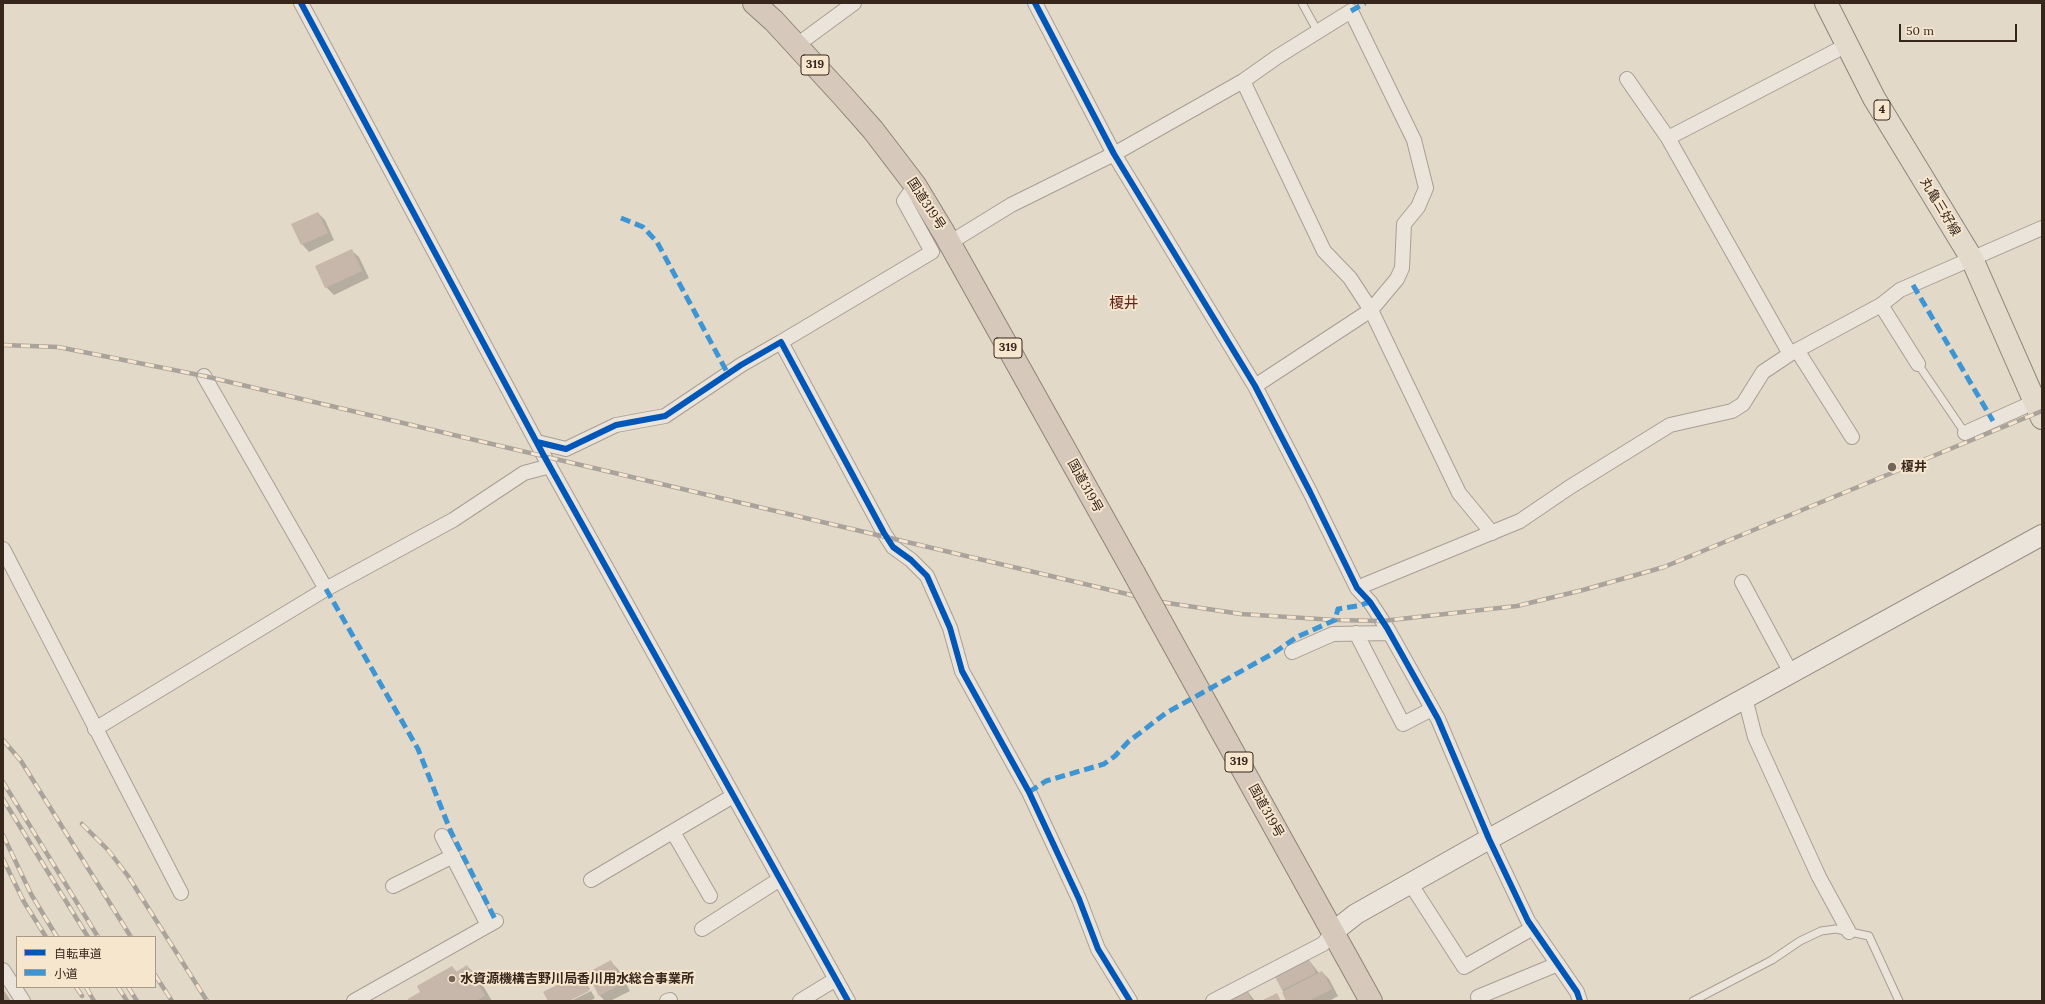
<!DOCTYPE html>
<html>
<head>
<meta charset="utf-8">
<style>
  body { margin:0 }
  #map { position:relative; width:2045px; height:1004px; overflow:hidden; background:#e3d9c9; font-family:Lora,"Noto Sans JP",serif }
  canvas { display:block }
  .frame { position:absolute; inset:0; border:4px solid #36261c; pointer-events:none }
  .legend { position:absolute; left:16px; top:936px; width:140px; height:52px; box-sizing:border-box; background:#f6e6ce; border:1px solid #a99987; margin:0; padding:5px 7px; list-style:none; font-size:12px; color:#36261c }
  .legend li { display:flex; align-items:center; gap:8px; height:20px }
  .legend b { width:20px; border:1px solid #a99987 }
  .scale { position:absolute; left:1899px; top:24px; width:118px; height:18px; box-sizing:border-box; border:2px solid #36261c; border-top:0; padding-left:5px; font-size:12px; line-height:14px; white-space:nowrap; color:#36261c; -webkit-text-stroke:3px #f6e6ce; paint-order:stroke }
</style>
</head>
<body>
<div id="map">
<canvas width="2045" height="1004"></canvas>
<div class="frame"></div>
<ul class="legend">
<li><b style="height:5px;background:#0057b8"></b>自転車道</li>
<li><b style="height:5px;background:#3e95d4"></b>小道</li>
</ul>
<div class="scale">50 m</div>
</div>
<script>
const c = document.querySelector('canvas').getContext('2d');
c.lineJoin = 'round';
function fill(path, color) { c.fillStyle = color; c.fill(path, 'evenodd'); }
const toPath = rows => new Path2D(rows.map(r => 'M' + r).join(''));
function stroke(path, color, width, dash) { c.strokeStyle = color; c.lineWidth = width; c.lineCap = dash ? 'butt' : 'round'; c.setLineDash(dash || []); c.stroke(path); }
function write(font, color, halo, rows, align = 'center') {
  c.font = font + ' Lora,"Noto Sans JP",serif'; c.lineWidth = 4; c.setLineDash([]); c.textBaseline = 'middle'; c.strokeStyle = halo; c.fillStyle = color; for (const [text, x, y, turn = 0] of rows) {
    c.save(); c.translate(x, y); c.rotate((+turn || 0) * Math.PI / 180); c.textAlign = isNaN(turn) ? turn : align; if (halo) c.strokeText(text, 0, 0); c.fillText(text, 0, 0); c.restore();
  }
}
fill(toPath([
  [318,213,325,220,334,240,309,252,302,244],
  [351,250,359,257,369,278,334,295,326,287],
  [1308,959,1319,973,1322,972,1329,979,1338,996,1329,1001,1288,1001,1275,976],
  [611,962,618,969,630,991,610,1001,605,1001,600,996],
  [467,966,478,977,492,1001,410,1001,452,967,457,972],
  [580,975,590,989,567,1001,549,1001],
  [1245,988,1255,1001,1232,1001],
  [3,989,11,1001,3,1001],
  [591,991,595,998,590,1001,571,1001]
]), '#0003');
fill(toPath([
  [318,212,328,233,301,245,291,224],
  [352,249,362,271,325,288,315,266],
  [1308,958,1316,973,1282,990,1274,975],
  [611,960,623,983,599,996,587,973],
  [467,965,485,996,476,1001,409,1001,408,999,420,992,417,986,452,966,456,972],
  [1322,971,1332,989,1308,1001,1286,1001,1282,992],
  [580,973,589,991,569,1001,548,1001,543,992],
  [1245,987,1252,1001,1231,1001,1228,996],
  [1277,993,1281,1001,1261,1001]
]), '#c7b6aa');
const lane = toPath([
  [1302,3,1318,32],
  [1918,364,1965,433],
  [1693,1001,1772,960,1800,941,1821,931,1836,929,1869,936,1899,1001]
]);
const street = toPath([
  [301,3,544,456,848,1001],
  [1035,3,1114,154,1255,386,1310,492,1357,588,1370,602,1387,628,1438,719,1489,839,1528,921,1577,992,1580,1001],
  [797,45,854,3],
  [1627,79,1668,138,1790,354],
  [1243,81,1324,251,1350,278,1371,310,1459,493,1492,533],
  [1668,138,1847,45],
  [959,237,1011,205,1114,154,1243,81,1277,57,1351,11,1414,140,1426,188,1418,207,1404,224,1402,268,1397,279,1371,310,1255,386],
  [1881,305,1918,364],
  [781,342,932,252,904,201,915,185],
  [1797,350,1852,437],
  [204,376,326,589],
  [1965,433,2041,399],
  [537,442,566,449,616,425,665,416,741,365,781,342,884,533,893,547,911,560,927,576,950,628,962,671,1029,792,1079,899,1098,949,1130,1001],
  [3,549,181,893],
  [1742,582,1791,673],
  [1357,588,1520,521,1570,487,1670,425,1732,411,1743,404,1763,372,1790,354,1881,305,1900,290,2042,228],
  [1356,633,1403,724,1432,709],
  [1292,652,1333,634,1389,633],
  [1745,698,1755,737,1819,877,1849,932],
  [95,729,326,589,453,520,524,473,550,466],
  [673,832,710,896],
  [442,836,488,925],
  [591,880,733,796],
  [1410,883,1464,967,1533,928],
  [393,886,453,856],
  [702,929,780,879],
  [3,970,23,1001],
  [1478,997,1558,964],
  [354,1001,496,921],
  [667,1001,670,1000],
  [800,1001,836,979],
  [1213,1001,1323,944,1333,932]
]);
const secondary = toPath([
  [1333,932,1356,914,1489,839,2042,535]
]);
const primary = toPath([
  [1826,3,1874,98,1972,259,2042,418]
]);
const highway = toPath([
  [754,3,774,21,842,95,873,130,915,185,944,233,1134,573],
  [1156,613,1371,1001]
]);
stroke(lane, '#a89e93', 9);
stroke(street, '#a89e93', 16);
stroke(secondary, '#978d83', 22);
stroke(primary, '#8d8479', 24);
stroke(highway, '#8d8479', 24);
stroke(lane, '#ebe4db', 7);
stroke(street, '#ebe4db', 14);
stroke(secondary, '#ebe4db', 20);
stroke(primary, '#e3dacc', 22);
stroke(highway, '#d6c8ba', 22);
const rail = toPath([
  [3,345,58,347,204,376,1161,602,1241,614,1335,620,1382,621,1517,606,1583,590,1664,567,2042,411],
  [3,740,21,761,131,937],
  [3,782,98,937],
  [3,799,88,937],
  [82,824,108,850,128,876,207,1001],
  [3,835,31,894,57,937],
  [3,859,24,902,46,937],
  [155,975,172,1001],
  [76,987,82,996],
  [86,987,94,1001],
  [118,987,127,1001],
  [128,987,137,1001]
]);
stroke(rail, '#aaa39c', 4.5);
stroke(rail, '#f6e6ce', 3, [9]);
const highwayBridge = toPath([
  [1134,573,1156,613]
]);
stroke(highwayBridge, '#8d8479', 24, []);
stroke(highwayBridge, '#d6c8ba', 22);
stroke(toPath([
  [1351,11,1365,3],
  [621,218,643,227,657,242,728,374],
  [1913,285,1993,421],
  [326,589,418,749,451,832,496,921],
  [1029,792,1046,781,1104,764,1115,756,1128,742,1166,713,1272,654,1297,637,1335,620,1338,609,1357,606,1370,602]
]), '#3e95d4', 5, [10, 5]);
stroke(toPath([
  [301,3,544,456,848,1001],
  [1035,3,1114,154,1255,386,1310,492,1357,588,1370,602,1387,628,1438,719,1489,839,1528,921,1577,992,1580,1001],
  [537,442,566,449,616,425,665,416,741,365,781,342,884,533,893,547,911,560,927,576,950,628,962,671,1029,792,1079,899,1098,949,1130,1001]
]), '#0057b8', 6);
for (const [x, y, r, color] of [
  [1892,467,5,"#736559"],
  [452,979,4,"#736559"]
]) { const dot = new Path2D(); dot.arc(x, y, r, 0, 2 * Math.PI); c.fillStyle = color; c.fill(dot); stroke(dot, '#f6e6ce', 1.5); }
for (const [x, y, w] of [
  [815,65,28],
  [1882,110,16],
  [1008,348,28],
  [1239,762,28]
]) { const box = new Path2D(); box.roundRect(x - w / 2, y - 10, w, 20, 3); c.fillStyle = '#f6e6ce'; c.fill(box); stroke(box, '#36261c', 1); }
write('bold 12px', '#36261c', null, [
  ["319",815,65],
  ["4",1882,110],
  ["319",1008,348],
  ["319",1239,762]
]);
write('13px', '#36261c', '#f6e6ce', [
  ["国道319号",926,204,57],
  ["丸亀三好線",1940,207,59],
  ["国道319号",1085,486,61],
  ["国道319号",1266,811,61]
]);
write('bold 13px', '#36261c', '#f6e6ce', [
  ["榎井",1901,467],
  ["水資源機構吉野川局香川用水総合事業所",460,979]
], 'left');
write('15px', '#63221a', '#f6e6ce', [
  ["榎井",1124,304]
]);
</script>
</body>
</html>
